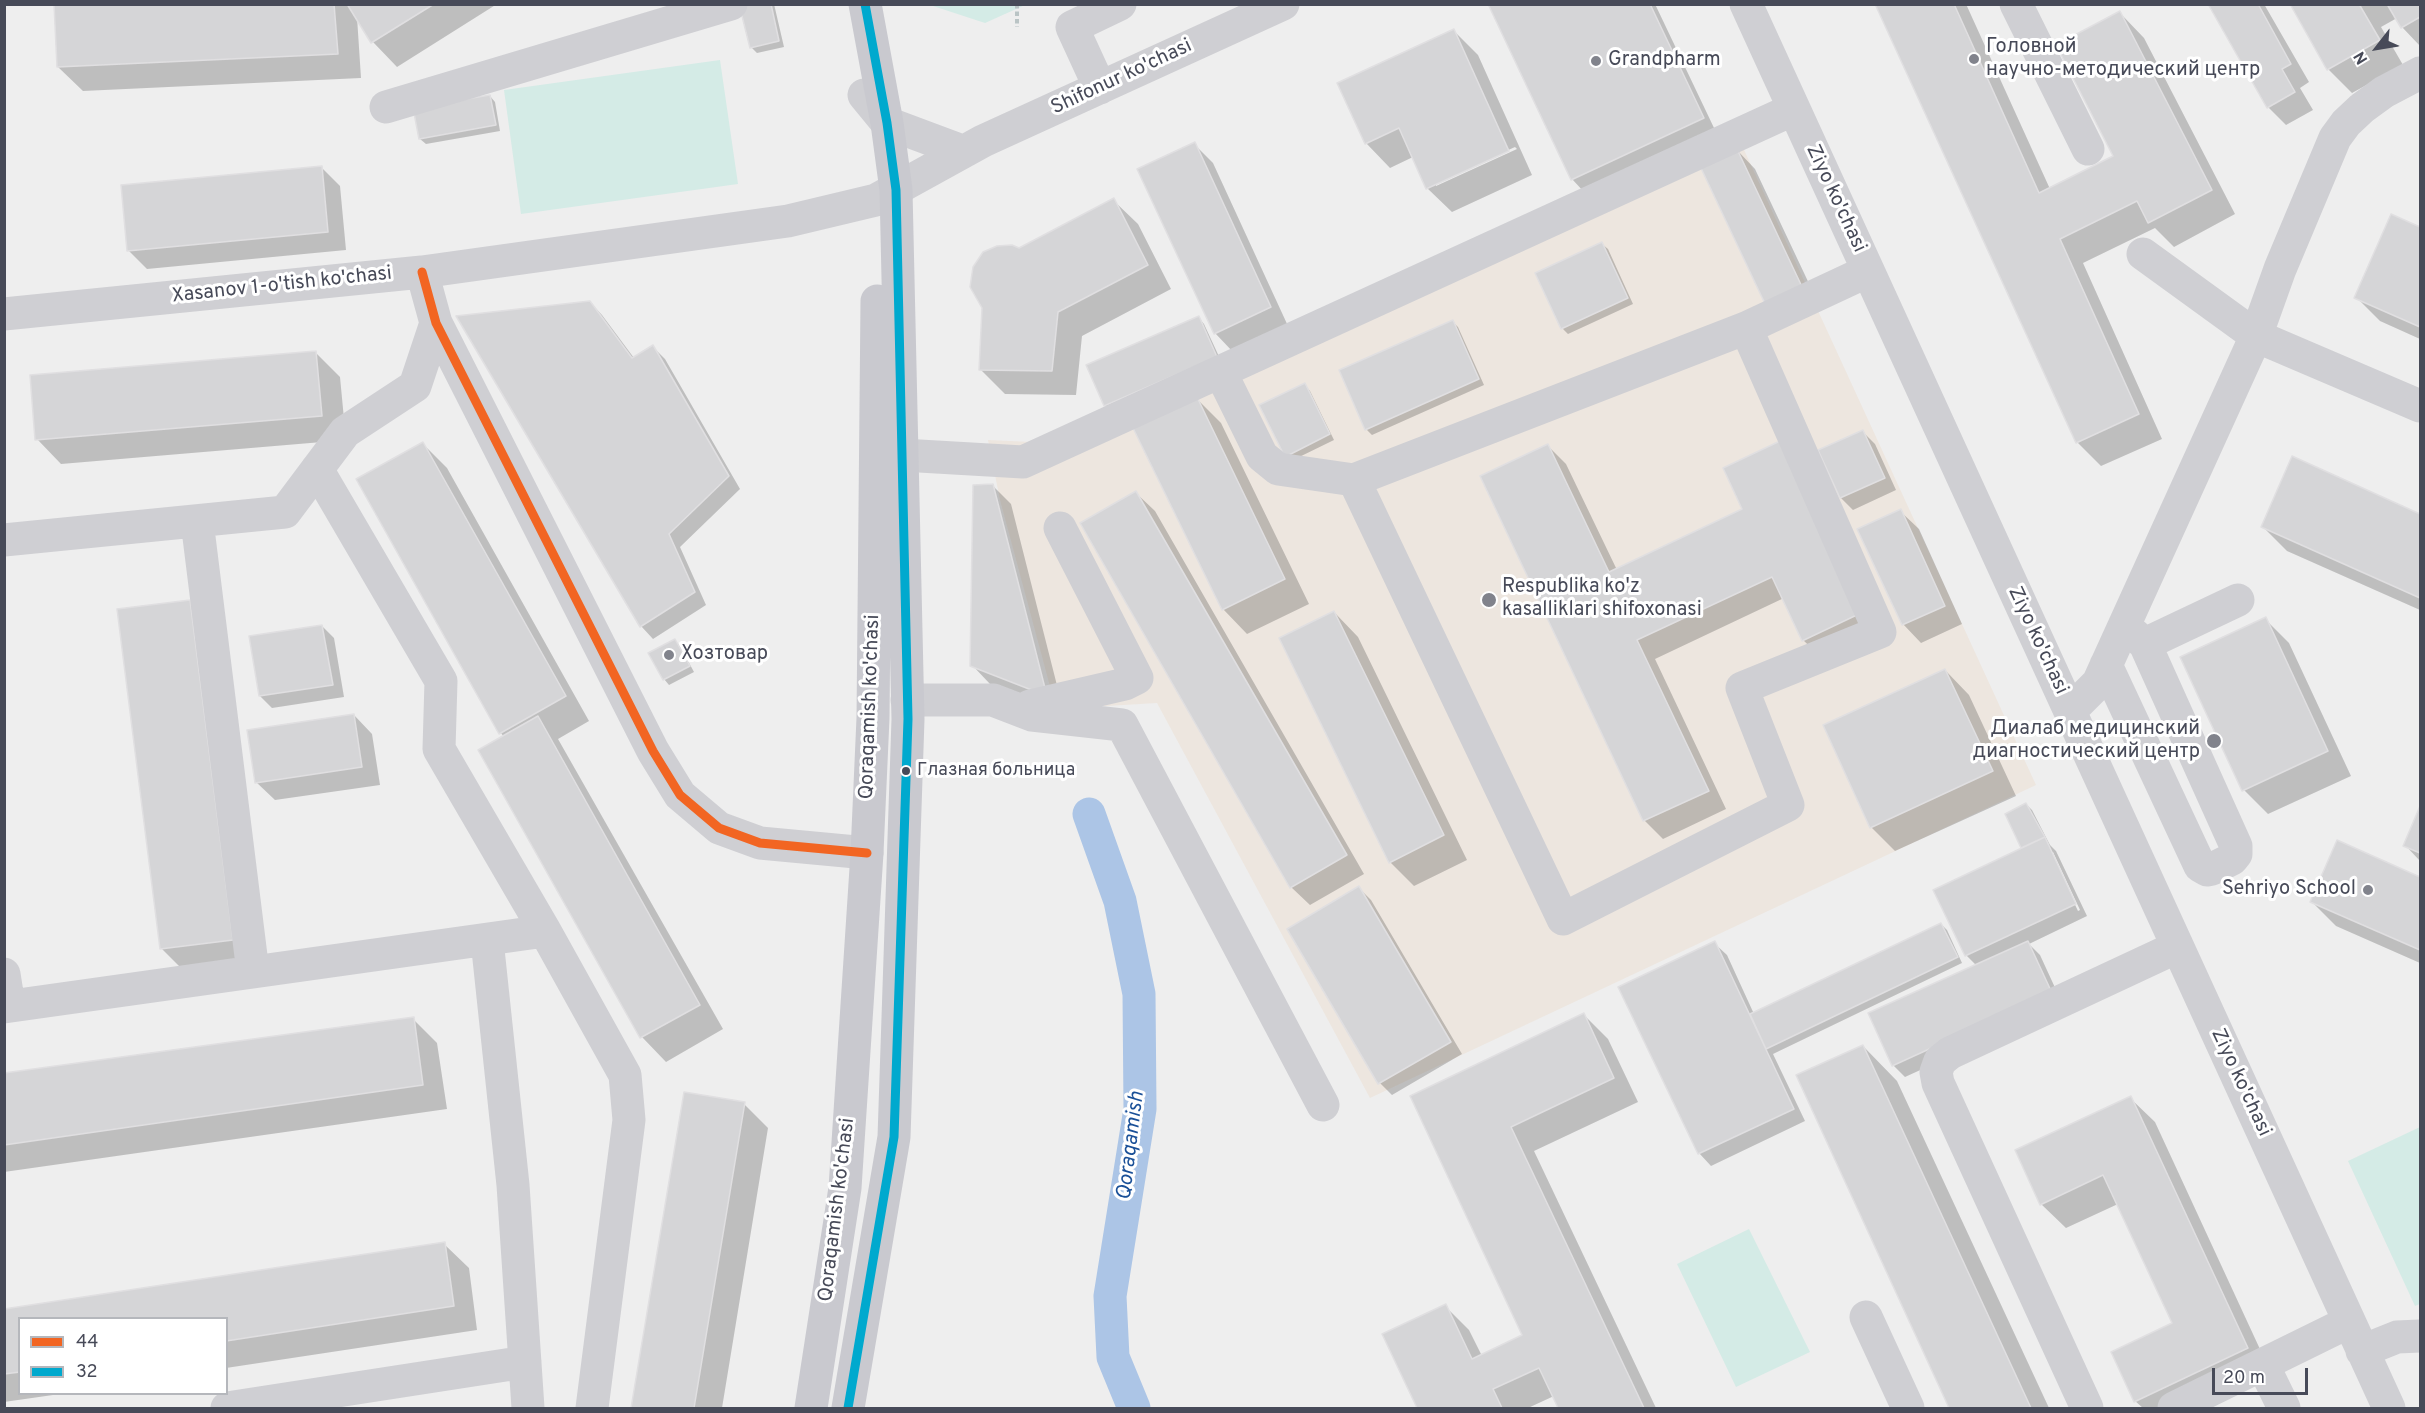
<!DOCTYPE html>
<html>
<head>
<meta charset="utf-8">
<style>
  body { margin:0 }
  #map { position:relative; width:2425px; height:1413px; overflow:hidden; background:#eee; font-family:Overpass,sans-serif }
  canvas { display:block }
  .frame { position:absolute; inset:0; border:6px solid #474a58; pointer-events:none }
  .legend { position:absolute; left:18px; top:1317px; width:210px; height:78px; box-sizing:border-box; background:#fff; border:2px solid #b5b7bc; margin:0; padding:8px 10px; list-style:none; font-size:18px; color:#474a58 }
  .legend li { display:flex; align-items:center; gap:12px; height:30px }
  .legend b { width:30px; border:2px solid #b5b7bc }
  .north { position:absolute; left:2347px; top:18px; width:60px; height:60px; -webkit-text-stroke:4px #fff; paint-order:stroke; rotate:239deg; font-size:16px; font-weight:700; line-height:24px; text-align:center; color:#474a58 }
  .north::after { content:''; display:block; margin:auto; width:21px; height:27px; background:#474a58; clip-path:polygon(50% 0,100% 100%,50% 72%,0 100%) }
  .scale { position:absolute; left:2212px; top:1368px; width:96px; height:27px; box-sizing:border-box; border:3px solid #474a58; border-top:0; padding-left:8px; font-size:18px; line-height:21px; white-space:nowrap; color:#474a58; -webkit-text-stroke:4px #fff; paint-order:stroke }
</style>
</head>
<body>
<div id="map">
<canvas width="2425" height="1413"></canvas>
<div class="frame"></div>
<ul class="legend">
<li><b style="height:8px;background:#f26522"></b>44</li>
<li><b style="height:8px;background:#00a9ce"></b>32</li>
</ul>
<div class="north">N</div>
<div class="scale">20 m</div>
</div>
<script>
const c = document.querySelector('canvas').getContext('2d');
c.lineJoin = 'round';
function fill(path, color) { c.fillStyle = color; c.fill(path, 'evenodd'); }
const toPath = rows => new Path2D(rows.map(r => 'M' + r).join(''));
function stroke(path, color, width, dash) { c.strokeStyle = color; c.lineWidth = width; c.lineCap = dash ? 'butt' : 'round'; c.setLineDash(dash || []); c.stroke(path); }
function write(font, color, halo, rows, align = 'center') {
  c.font = font + ' Overpass,sans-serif'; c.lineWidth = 6; c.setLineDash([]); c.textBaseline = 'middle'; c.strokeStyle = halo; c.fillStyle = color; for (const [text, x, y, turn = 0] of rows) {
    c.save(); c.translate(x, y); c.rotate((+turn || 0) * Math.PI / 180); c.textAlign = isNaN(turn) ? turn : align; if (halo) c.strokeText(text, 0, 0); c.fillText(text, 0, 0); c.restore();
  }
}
fill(toPath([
  [1734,128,2036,785,1370,1098,1157,703,1056,709,1000,500,988,440,1032,442]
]), '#ede6df');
fill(toPath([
  [930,5,1025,5,985,23],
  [720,60,738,184,521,214,504,90],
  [2420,1127,2420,1304,2415,1306,2348,1161],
  [1749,1229,1810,1352,1736,1387,1677,1264]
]), '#d4ebe6');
fill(toPath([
  [55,4,497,4,397,67,373,42,357,17,361,78,83,91,58,67],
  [741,4,774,4,784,47,757,53,751,47],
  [1490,4,1655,4,1715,130,1584,192,1572,179],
  [1876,4,1966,4,2050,189,2115,157,2120,13,2144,38,2235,214,2174,247,2155,228,2083,263,2162,439,2101,466,2077,442],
  [2209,4,2264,4,2309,82,2300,88,2313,110,2286,125,2268,107],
  [2291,4,2420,4,2420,46,2402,27,2397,18,2381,27,2403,65,2352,93,2328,69],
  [1454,31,1478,55,1532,175,1452,212,1427,188,1413,157,1390,168,1366,143],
  [1515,147,1517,149,1436,186,1436,183],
  [490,96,495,102,500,131,426,144,420,139],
  [1194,144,1213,163,1288,326,1233,352,1215,333],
  [1737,150,1755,169,1821,309,1787,326],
  [322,168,340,186,346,250,147,269,128,250],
  [1113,200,1138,224,1171,289,1082,336,1076,395,1005,394,980,369,1019,249],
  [2392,216,2420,229,2420,339,2380,321,2356,297],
  [1602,244,1608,249,1633,304,1568,334,1563,329,1537,274],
  [590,302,602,315,634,358,653,347,665,359,740,489,680,547,706,605,653,639,641,626],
  [1199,318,1204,324,1222,363,1111,411,1105,405],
  [1452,321,1458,327,1484,385,1372,435,1367,430,1341,371],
  [316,353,340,377,346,440,61,464,37,439],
  [1305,385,1310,391,1334,440,1291,461,1261,406],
  [1197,399,1221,423,1309,604,1247,634,1223,609],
  [1862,431,1875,444,1896,490,1853,510,1841,498,1820,451],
  [423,444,447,468,589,721,558,739,723,1029,666,1062,642,1037,480,750,504,737,501,733],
  [1548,446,1566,464,1617,570,1744,510,1878,632,1822,658,1803,640,1784,598,1655,659,1726,809,1663,839,1644,820],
  [2293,458,2420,515,2420,610,2287,551,2262,526],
  [993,486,1011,504,1064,713,990,684,972,665],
  [1136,493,1155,511,1364,874,1310,905,1291,887],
  [1900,511,1919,529,1962,624,1921,643,1903,624],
  [189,602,213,626,256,964,186,973,161,948],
  [1334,612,1358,637,1467,860,1414,886,1390,862],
  [2265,619,2289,643,2351,776,2268,814,2244,790],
  [322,626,334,638,344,697,272,708,260,696],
  [675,641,680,646,694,672,669,685,664,679],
  [1945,670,1969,695,2016,796,1895,851,1871,827],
  [354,715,372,734,380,785,275,800,256,782],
  [2026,804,2032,810,2050,845,2056,851,2087,916,2029,944,2040,955,2063,1005,1905,1077,1893,1065,1977,966,1966,955,2023,849,2007,814],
  [2050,852,2053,852,2080,910,2078,911],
  [2420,810,2420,861,2405,845],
  [2338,842,2420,879,2420,963,2336,926,2312,902],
  [1359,888,1371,900,1462,1054,1392,1095,1380,1083,1289,929],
  [1941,924,1947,930,1962,963,1773,1054,1805,1121,1711,1166,1699,1153,1714,943,1727,955,1754,1014],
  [1584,1015,1608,1039,1638,1102,1534,1151,1656,1408,1560,1408,1554,1396,1528,1408,1418,1408,1384,1335,1445,1306,1469,1330,1482,1356,1524,1336,1412,1096],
  [413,1019,437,1043,447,1109,4,1172,4,1075],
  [1863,1046,1897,1081,2049,1408,1951,1408,1798,1076],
  [685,1094,744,1104,768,1128,722,1408,632,1408],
  [2130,1098,2155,1122,2271,1373,2194,1408,2143,1408,2135,1401,2174,1324,2118,1204,2066,1228,2041,1204],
  [444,1244,469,1268,477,1330,226,1368,226,1318,20,1318,20,1394,60,1394,4,1402,4,1311]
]), '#0003');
stroke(toPath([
  [1089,814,1120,901,1139,994,1140,1109,1110,1296,1113,1357,1134,1408]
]), '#acc5e6', 33);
const building = toPath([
  [54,4,334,4,338,54,57,67,54,4],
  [347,4,434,4,371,43,347,4],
  [739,4,771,4,779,41,750,48,739,4],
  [1488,4,1650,4,1704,118,1571,180,1488,4],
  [1875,4,1954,4,2039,193,2113,156,2056,45,2120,11,2212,190,2148,223,2137,201,2060,239,2139,414,2076,443,1875,4],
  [2208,4,2258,4,2291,64,2282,69,2295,92,2267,108,2208,4],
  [2290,4,2359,4,2380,40,2327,70,2290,4],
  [2387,4,2420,4,2420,17,2401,28,2387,4],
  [1454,29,1509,151,1426,189,1399,128,1365,144,1337,83,1454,29],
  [490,95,496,125,419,139,413,108,490,95],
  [1195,142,1271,307,1214,334,1137,169,1195,142],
  [1737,149,1804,291,1767,308,1700,166,1737,149],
  [322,166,328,232,127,251,121,185,322,166],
  [1114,198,1148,265,1058,312,1052,371,979,370,982,308,970,287,973,267,983,252,997,246,1012,245,1019,248,1114,198],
  [2391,214,2420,227,2420,327,2354,298,2391,214],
  [1602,242,1628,298,1561,329,1535,273,1602,242],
  [590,301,632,358,653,345,729,476,669,534,695,592,640,627,456,316,590,301],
  [1199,316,1217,357,1104,406,1086,365,1199,316],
  [1453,320,1479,379,1365,430,1339,370,1453,320],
  [316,351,322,416,35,440,30,375,316,351],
  [1305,383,1330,434,1285,457,1259,405,1305,383],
  [1197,397,1285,579,1222,610,1133,428,1197,397],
  [1863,430,1885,478,1840,498,1818,450,1863,430],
  [1780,441,1861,613,1802,641,1772,577,1637,640,1709,791,1643,821,1480,476,1548,444,1609,572,1742,509,1723,468,1780,441],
  [423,442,566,696,499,734,356,479,423,442],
  [2292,456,2420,514,2420,598,2261,527,2292,456],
  [993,484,1047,696,970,666,973,485,993,484],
  [1136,491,1347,855,1290,888,1080,523,1136,491],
  [1901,509,1945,606,1902,625,1857,529,1901,509],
  [190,600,233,940,160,949,117,609,190,600],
  [1334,611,1444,835,1389,863,1279,638,1334,611],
  [2266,617,2328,751,2242,791,2180,657,2266,617],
  [322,625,333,685,259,696,249,636,322,625],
  [675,639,690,666,663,680,648,653,675,639],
  [1945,669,1993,771,1870,828,1823,725,1945,669],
  [354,714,362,767,255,783,247,730,354,714],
  [538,716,700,1005,640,1038,478,750,538,716],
  [2026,803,2045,837,2021,848,2005,814,2026,803],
  [2420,806,2420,853,2403,846,2420,806],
  [2045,837,2076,904,1965,956,1933,890,2045,837],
  [2337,840,2420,877,2420,950,2310,902,2337,840],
  [1359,886,1451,1042,1378,1084,1287,929,1359,886],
  [1941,923,1958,957,1766,1049,1750,1014,1941,923],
  [1715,941,1794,1109,1698,1154,1618,987,1715,941],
  [2028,941,2052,993,1892,1066,1868,1013,2028,941],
  [1584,1013,1614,1078,1511,1127,1644,1408,1558,1408,1539,1368,1493,1389,1502,1408,1417,1408,1382,1334,1446,1304,1472,1359,1522,1335,1410,1096,1584,1013],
  [414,1017,423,1085,4,1145,4,1073,414,1017],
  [1863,1045,2031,1408,1949,1408,1796,1075,1863,1045],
  [684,1092,745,1102,694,1408,631,1408,684,1092],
  [2131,1096,2248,1348,2134,1402,2111,1352,2172,1323,2103,1175,2040,1205,2015,1150,2131,1096],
  [445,1242,454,1306,226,1341,226,1318,20,1318,20,1372,4,1374,4,1309,445,1242]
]);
fill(building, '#d5d5d7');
stroke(building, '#e0dfe1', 1.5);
stroke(toPath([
  [1017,4,1017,27]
]), '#bac4c5', 4, [4.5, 3]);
stroke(toPath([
  [1746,4,2389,1408],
  [2016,4,2088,149],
  [1100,88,1072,27,1120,4],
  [864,95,887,123,962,151],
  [386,107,731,4],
  [2143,254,2256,336,2420,406],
  [422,272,436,323,653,751,680,795,719,828,760,843,867,853],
  [4,314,422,272,788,221,876,200,983,141,1283,4],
  [1746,328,1880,632,1742,688,1788,805,1563,919,1354,480,1746,328,1868,271],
  [1221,373,1262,456,1278,469,1354,480],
  [902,455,1023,462,1794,109],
  [317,469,441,681,439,749,545,931,625,1075,629,1120,592,1408],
  [197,521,253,972],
  [4,540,285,512,345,432,415,386,436,323],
  [2145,644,2238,600],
  [2106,665,2200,866,2207,870,2212,869,2232,859,2236,854,2236,846,2145,644,2124,626],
  [907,700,993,700,1032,715,1122,725,1323,1105],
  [1030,706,1125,684,1137,678,1060,528],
  [2070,711,2098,683,2256,336,2280,269,2335,138,2346,123,2362,108,2384,92,2420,73],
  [487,940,513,1185,528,1408],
  [4,974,9,1006],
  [4,1007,545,931],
  [1866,1317,1908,1408],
  [2362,1351,2397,1337,2420,1336],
  [2263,1365,2284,1408],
  [227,1408,525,1362],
  [2087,1408,1938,1083,1936,1072,1940,1061,1950,1053,2177,947],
  [2174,1408,2349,1322]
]), '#cfcfd3', 33);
stroke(toPath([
  [811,1408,845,1188,867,853,873,718,877,301],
  [848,1408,894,1137,908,719,896,190,887,123,865,4]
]), '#c9c9cf', 33);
stroke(toPath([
  [422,272,436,323,653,751,680,795,719,828,760,843,867,853]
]), '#f26522', 9);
stroke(toPath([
  [848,1408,894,1137,908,719,896,190,887,123,865,4]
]), '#00a9ce', 9);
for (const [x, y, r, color] of [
  [1974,59,6,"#81838c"],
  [1596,61,6,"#81838c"],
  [1489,600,8,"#81838c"],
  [669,655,6,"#81838c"],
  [2214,741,8,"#81838c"],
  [906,771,5,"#474a58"],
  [2368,890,6,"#81838c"]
]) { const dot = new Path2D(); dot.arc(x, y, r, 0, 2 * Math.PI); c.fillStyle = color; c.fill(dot); stroke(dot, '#fff', 2); }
write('18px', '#474a58', '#fff', [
  ["Глазная больница",917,771]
], 'left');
write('20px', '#474a58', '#fff', [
  ["Головной",1986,48],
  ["научно-методический центр",1986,71],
  ["Grandpharm",1608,61],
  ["Respublika ko'z",1502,588],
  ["kasalliklari shifoxonasi",1502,611],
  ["Хозтовар",681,655],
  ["Диалаб медицинский",2200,730,"right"],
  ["диагностический центр",2200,753,"right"],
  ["Sehriyo School",2356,890,"right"]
], 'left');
write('20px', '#474a58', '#fff', [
  ["Shifonur ko'chasi",1122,78,-25],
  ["Ziyo ko'chasi",1835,199,65],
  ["Xasanov 1-o'tish ko'chasi",282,286,-6],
  ["Ziyo ko'chasi",2037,641,65],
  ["Qoraqamish ko'chasi",871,707,-88],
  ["Ziyo ko'chasi",2240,1083,65],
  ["Qoraqamish ko'chasi",838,1210,-83]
]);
write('italic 21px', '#1a5098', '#fff', [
  ["Qoraqamish",1132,1146,-83]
]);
</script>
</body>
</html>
